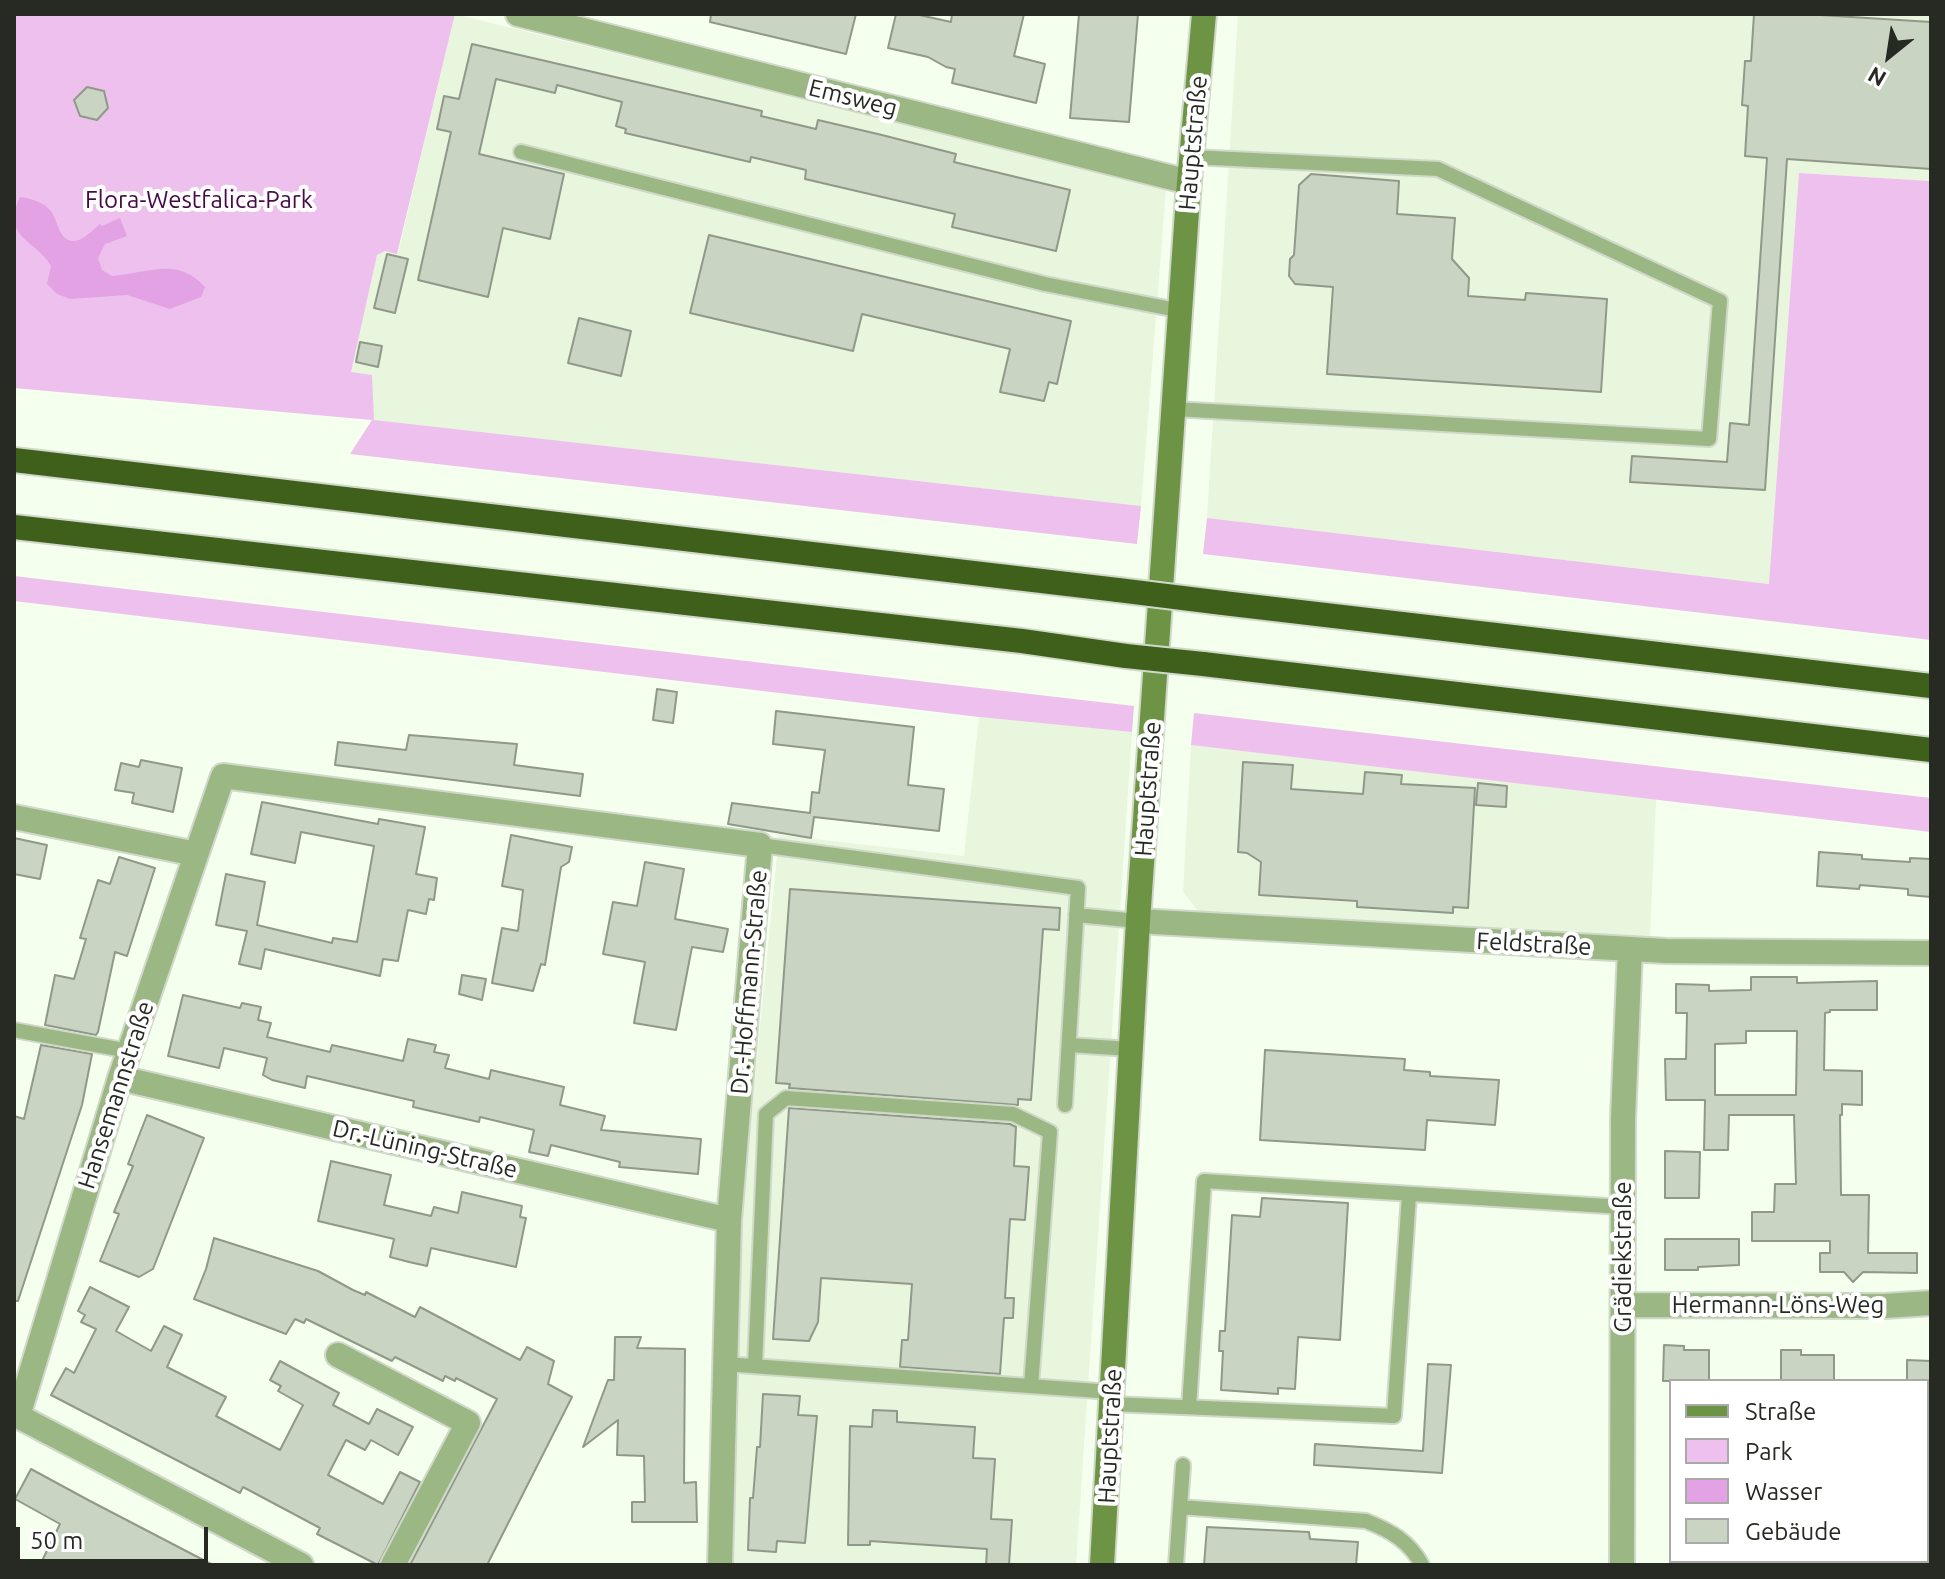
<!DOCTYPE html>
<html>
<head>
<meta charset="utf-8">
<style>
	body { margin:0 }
	#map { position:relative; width:1945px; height:1579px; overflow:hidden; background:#f5ffed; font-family:Ubuntu,sans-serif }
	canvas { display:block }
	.frame { position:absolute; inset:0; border:16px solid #262a23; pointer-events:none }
	.legend { position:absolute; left:1669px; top:1379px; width:260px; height:184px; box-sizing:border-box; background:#fff; border:2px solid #a8aaa7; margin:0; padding:10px 14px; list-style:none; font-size:24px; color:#262a23 }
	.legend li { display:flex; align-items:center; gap:16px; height:40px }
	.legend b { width:40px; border:2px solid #a8aaa7 }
	.north { position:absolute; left:1849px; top:16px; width:80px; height:80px; -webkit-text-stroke:6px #fff; paint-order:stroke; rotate:210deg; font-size:22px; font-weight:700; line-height:32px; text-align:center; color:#262a23 }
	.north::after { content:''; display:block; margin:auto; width:28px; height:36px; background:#262a23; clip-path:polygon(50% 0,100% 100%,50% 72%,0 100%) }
	.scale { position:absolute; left:16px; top:1527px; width:192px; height:36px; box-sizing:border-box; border:4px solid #262a23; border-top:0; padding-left:10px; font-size:24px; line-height:28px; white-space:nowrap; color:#262a23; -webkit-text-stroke:6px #fff; paint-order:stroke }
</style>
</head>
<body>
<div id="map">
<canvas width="1945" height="1579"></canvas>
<div class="frame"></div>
<ul class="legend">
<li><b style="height:10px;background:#6d9444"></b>Straße</li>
<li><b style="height:22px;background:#eec0ee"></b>Park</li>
<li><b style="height:22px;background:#e2a2e3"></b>Wasser</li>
<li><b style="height:22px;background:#cad4c3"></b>Gebäude</li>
</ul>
<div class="north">N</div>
<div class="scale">50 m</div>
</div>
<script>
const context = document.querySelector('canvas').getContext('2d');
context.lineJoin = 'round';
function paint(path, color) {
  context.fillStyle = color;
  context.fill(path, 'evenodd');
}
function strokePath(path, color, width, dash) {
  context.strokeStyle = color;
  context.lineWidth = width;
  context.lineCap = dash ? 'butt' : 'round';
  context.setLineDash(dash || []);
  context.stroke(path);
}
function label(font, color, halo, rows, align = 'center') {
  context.font = font + ' Ubuntu,sans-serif';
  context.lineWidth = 8;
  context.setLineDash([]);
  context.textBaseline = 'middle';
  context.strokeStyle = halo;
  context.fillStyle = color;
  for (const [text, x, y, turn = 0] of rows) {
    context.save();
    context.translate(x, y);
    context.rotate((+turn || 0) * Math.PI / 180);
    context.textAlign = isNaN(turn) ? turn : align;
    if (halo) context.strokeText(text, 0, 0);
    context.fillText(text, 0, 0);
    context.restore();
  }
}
paint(new Path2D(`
	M 455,14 L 1166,189 L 1141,506 L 373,420 L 372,375 L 350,373 L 377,255 L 385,251 L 398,253 Z
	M 1238,14 L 1931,14 L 1931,181 L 1799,173 L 1770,584 L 1207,518 Z
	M 979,717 L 1132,732 L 1076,1565 L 734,1565 L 742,1210 L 779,835 L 964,856 Z
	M 1191,745 L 1656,799 L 1650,938 L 1199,912 L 1183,892 Z`), '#e8f6dd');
paint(new Path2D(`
	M 14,14 L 455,14 L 397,254 L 385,251 L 377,255 L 351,372 L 372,375 L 374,420 L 1141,506 L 1137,544 L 350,454 L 372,420 L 14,388 Z
	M 1799,173 L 1931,181 L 1931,640 L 1203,554 L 1207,518 L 1769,584 Z
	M 14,576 L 1134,706 L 1132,732 L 979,717 L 14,601 Z
	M 1194,713 L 1931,798 L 1931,832 L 1191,745 Z`), '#eec0ee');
paint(new Path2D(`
	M 20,197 C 30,198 43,202 50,210 C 59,220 58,246 79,240 C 86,237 94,229 100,224 L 102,226 L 120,218 L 127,236 L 105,244 L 98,258 L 102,270 L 112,276 C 148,273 177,256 205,287 L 201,297 L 170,309 L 127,295 L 70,299 L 57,294 L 47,284 L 51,266 C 38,241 0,238 20,197 Z`), '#e2a2e3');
const building = new Path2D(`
	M 711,14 L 856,14 L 846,54 L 710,22 Z
	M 896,14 L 915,14 L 951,22 L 952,14 L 1024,14 L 1014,56 L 1045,64 L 1036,103 L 952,83 L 955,69 L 946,67 L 928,57 L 888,48 Z
	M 1079,14 L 1138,14 L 1129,122 L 1070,118 Z
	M 1754,14 L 1804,14 L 1931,22 L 1931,169 L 1787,159 L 1765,490 L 1630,482 L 1632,456 L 1727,462 L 1730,423 L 1749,425 L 1767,158 L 1745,156 L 1748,106 L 1742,105 L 1745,61 L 1751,61 Z
	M 472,44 L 762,111 L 761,116 L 816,129 L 818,120 L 882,135 L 956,154 L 954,162 L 1070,190 L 1056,251 L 952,227 L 955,214 L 805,179 L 806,170 L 751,157 L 750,162 L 625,133 L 626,129 L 616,126 L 622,102 L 557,85 L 555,93 L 496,79 L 479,154 L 564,174 L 550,239 L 503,228 L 488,297 L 418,280 L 451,132 L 437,129 L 444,96 L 459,99 Z
	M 87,87 L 104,91 L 108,108 L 97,120 L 80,116 L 74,100 Z
	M 1311,174 L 1399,181 L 1397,214 L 1455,218 L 1452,259 L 1469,278 L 1468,296 L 1525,300 L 1526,293 L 1607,299 L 1601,392 L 1327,374 L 1333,287 L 1295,284 L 1289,276 L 1290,259 L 1294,255 L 1299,185 Z
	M 709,235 L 1071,321 L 1057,384 L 1049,382 L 1044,401 L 1000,392 L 1010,349 L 862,314 L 853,351 L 690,313 Z
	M 387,254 L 408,259 L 395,313 L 374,308 Z
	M 579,318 L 631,331 L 621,376 L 568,363 Z
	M 360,342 L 382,346 L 378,367 L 356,362 Z
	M 657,689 L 677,692 L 673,723 L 653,720 Z
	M 776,711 L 914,727 L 908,785 L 944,789 L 939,831 L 814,817 L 811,838 L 728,824 L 732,803 L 810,813 L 812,792 L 819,793 L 825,750 L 773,744 Z
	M 409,735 L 517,744 L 514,765 L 583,774 L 580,796 L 335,765 L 338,742 L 406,750 Z
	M 141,760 L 182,768 L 173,812 L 132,803 L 134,793 L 115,790 L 121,763 L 139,767 Z
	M 1243,762 L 1293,765 L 1291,789 L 1363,794 L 1365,772 L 1402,775 L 1401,784 L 1475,788 L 1468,908 L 1453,907 L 1453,913 L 1357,907 L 1357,901 L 1259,895 L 1261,862 L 1247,853 L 1238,852 Z
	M 1478,783 L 1507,786 L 1506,807 L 1476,805 Z
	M 262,802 L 378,824 L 379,819 L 425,827 L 416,874 L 437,878 L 434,900 L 429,899 L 426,914 L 408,910 L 398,961 L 383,959 L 380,976 L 265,949 L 261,969 L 239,964 L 247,931 L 216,925 L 226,874 L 265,882 L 257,925 L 332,943 L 333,938 L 357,942 L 374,846 L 301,832 L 295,863 L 251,854 Z
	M 511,835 L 572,847 L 569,862 L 561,867 L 545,965 L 541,964 L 533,991 L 492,983 L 502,928 L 518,931 L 523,890 L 502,886 Z
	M 14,838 L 47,845 L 40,879 L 14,874 Z
	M 1819,852 L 1862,855 L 1862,859 L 1910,862 L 1910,858 L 1931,859 L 1931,897 L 1908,895 L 1908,889 L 1860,885 L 1859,889 L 1817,886 Z
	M 119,857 L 155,868 L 127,956 L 115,952 L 98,1032 L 96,1035 L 45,1025 L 55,975 L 74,979 L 86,939 L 80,938 L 98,880 L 110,884 Z
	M 645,862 L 684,869 L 675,919 L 728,929 L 723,952 L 692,947 L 676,1030 L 634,1023 L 645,962 L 603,954 L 613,902 L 637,906 Z
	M 790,889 L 1060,908 L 1059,930 L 1043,929 L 1031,1100 L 1018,1099 L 1018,1105 L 789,1088 L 790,1084 L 776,1083 Z
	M 462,975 L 486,979 L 482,1000 L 459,994 Z
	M 1751,977 L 1797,977 L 1797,983 L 1877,981 L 1877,1010 L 1830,1010 L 1830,1012 L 1825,1013 L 1824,1070 L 1862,1071 L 1862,1105 L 1842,1104 L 1842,1115 L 1840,1115 L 1841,1195 L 1869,1195 L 1868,1253 L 1917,1253 L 1917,1273 L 1863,1272 L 1853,1282 L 1844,1272 L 1820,1272 L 1820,1253 L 1830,1253 L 1830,1241 L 1752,1241 L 1752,1212 L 1774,1212 L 1775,1184 L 1796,1184 L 1794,1115 L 1729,1115 L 1728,1150 L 1704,1150 L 1705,1100 L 1666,1100 L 1665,1059 L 1686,1059 L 1687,1013 L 1676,1013 L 1676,984 L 1709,985 L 1709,991 L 1751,990 ZM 1746,1031 L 1797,1031 L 1796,1095 L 1715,1095 L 1715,1044 L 1746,1043 Z
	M 183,995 L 240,1008 L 242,1003 L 261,1007 L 258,1020 L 271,1023 L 267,1037 L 330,1052 L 332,1045 L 403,1061 L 408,1039 L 436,1045 L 434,1052 L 449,1055 L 445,1068 L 489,1079 L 491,1070 L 564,1087 L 560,1105 L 605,1116 L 601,1130 L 701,1139 L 698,1174 L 619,1167 L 620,1162 L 551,1145 L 548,1156 L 529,1152 L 534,1130 L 480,1117 L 479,1122 L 413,1107 L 414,1101 L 307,1076 L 305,1088 L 272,1080 L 263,1075 L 267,1058 L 224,1048 L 219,1068 L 168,1056 Z
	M 41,1045 L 92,1054 L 82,1105 L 18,1301 L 14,1301 L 14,1116 L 24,1119 Z
	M 1265,1050 L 1405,1059 L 1404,1070 L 1430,1072 L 1430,1076 L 1499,1080 L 1495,1125 L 1427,1120 L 1425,1150 L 1260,1140 Z
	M 789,1108 L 1010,1124 L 1016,1127 L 1014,1166 L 1029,1167 L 1025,1220 L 1010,1219 L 1005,1298 L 1014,1298 L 1013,1318 L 1004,1318 L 1000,1374 L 900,1367 L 902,1340 L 908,1340 L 912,1284 L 821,1278 L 818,1322 L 809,1341 L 773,1339 Z
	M 147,1115 L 204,1138 L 153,1269 L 139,1277 L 100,1261 L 119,1214 L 114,1212 L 133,1166 L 128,1164 Z
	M 1665,1151 L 1700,1152 L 1699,1198 L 1665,1198 Z
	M 331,1161 L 391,1175 L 384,1205 L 431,1216 L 434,1207 L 458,1213 L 462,1192 L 522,1206 L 520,1217 L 526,1218 L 516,1267 L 431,1248 L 427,1266 L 409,1262 L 390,1257 L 394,1239 L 318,1221 Z
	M 1262,1198 L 1348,1203 L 1340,1340 L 1298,1337 L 1295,1389 L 1278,1388 L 1278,1394 L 1221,1390 L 1223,1351 L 1219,1351 L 1220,1331 L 1225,1331 L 1232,1215 L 1260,1217 Z
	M 214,1238 L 318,1271 L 353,1290 L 365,1295 L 366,1292 L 415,1317 L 420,1307 L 520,1360 L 527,1347 L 554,1361 L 548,1384 L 572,1397 L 487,1565 L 410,1565 L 497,1399 L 456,1378 L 455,1381 L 445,1376 L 443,1381 L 395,1357 L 392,1361 L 306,1319 L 304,1323 L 295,1319 L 286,1334 L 194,1299 L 206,1269 Z
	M 1665,1239 L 1739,1239 L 1739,1265 L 1698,1267 L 1698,1270 L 1665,1270 Z
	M 90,1287 L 129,1307 L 116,1331 L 151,1351 L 164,1326 L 182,1335 L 167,1367 L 226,1397 L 216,1416 L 280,1450 L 303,1405 L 278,1391 L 281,1386 L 270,1380 L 280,1361 L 339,1393 L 333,1405 L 369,1424 L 377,1409 L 413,1427 L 398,1455 L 371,1440 L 365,1450 L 346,1440 L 328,1475 L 383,1504 L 400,1472 L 420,1482 L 378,1565 L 317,1534 L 320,1528 L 243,1487 L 240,1493 L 51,1395 L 66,1368 L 74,1373 L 96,1329 L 81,1322 L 85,1315 L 78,1311 Z
	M 615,1337 L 641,1337 L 637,1348 L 685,1349 L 684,1483 L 696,1482 L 697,1522 L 632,1522 L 632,1502 L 645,1502 L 644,1456 L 617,1455 L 618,1420 L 583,1447 L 608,1380 L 614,1380 Z
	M 1664,1345 L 1684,1346 L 1684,1350 L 1709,1350 L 1709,1381 L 1663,1381 Z
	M 1781,1350 L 1801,1350 L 1801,1355 L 1834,1355 L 1834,1381 L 1781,1381 Z
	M 1907,1360 L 1931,1361 L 1931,1381 L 1907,1381 Z
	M 1428,1364 L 1451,1365 L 1442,1473 L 1314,1465 L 1315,1444 L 1423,1451 Z
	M 763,1394 L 800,1396 L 798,1415 L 817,1416 L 805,1543 L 777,1541 L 776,1552 L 748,1550 L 750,1498 L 753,1498 L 757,1447 L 760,1447 Z
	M 873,1410 L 897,1411 L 897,1422 L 975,1427 L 973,1458 L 995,1459 L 991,1519 L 1012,1520 L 1009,1565 L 986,1565 L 987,1549 L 870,1541 L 870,1545 L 848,1545 L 850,1426 L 872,1427 Z
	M 31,1469 L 90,1501 L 213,1565 L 40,1565 L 60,1524 L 15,1499 Z
	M 1207,1527 L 1309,1532 L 1310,1539 L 1358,1542 L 1356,1565 L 1204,1565 Z`);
paint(building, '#cad4c3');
strokePath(building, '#909989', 2);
const lane = new Path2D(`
	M 521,152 L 1045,284 L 1182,311
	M 1174,409 L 1709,439 L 1720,301 L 1438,169 L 1191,157
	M 760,845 L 1078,888 L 1065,1105
	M 1076,915 L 1138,921
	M 14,1030 L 129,1051
	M 1069,1045 L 1131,1049
	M 724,1364 L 1112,1392
	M 755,1365 L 766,1114 L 786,1098 L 1013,1114 L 1050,1132 L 1031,1386
	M 1111,1404 L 1394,1416 L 1409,1195
	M 1189,1407 L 1204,1181 L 1623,1207
	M 1180,1507 L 1366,1521 C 1391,1531 1409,1541 1422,1565
	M 1176,1565 L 1183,1465`);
const street = new Path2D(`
	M 518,14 L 1189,182
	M 14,817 L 196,854
	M 1138,921 L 1666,951 L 1931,953
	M 120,1078 L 729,1220
	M 1624,1305 L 1884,1306 L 1931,1303
	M 338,1355 L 468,1423 L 393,1565
	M 14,1414 L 301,1565
	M 18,1416 L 120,1078 L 223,776 L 760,845 L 729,1220 L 720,1565
	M 1622,1565 L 1623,1119 L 1630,949`);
const secondary = new Path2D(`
	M 1102,1565 L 1138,921 L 1189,182 L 1204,14`);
const highway = new Path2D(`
	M 14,460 L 1118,590
	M 14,527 L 1022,641 L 1126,656
	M 1223,603 L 1931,686
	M 1203,664 L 1931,750`);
strokePath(lane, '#d0d9c9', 18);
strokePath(street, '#d0d9c9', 28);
strokePath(secondary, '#d0d9c9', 28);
strokePath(highway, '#d0d9c9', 28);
strokePath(lane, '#9bb783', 14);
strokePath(street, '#9bb783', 24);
strokePath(secondary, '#6d9444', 24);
strokePath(highway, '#3f601a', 24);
const highwayBridge = new Path2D(`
	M 1118,590 L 1223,603
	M 1126,656 L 1203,664`);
strokePath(highwayBridge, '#d0d9c9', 28, []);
strokePath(highwayBridge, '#3f601a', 24);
label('24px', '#262a23', '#fff', [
	["Emsweg",853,98,14],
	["Hauptstraße",1193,143,-85],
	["Hauptstraße",1148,789,-86],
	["Feldstraße",1534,944,3],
	["Dr.-Hoffmann-Straße",749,982,-85],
	["Hansemannstraße",116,1095,-72],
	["Dr.-Lüning-Straße",425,1149,13],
	["Grädiekstraße",1623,1257,-90],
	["Hermann-Löns-Weg",1778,1305],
	["Hauptstraße",1110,1436,-87]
]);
label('24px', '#440b47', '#fff', [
	["Flora-Westfalica-Park",199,200]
]);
</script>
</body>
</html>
